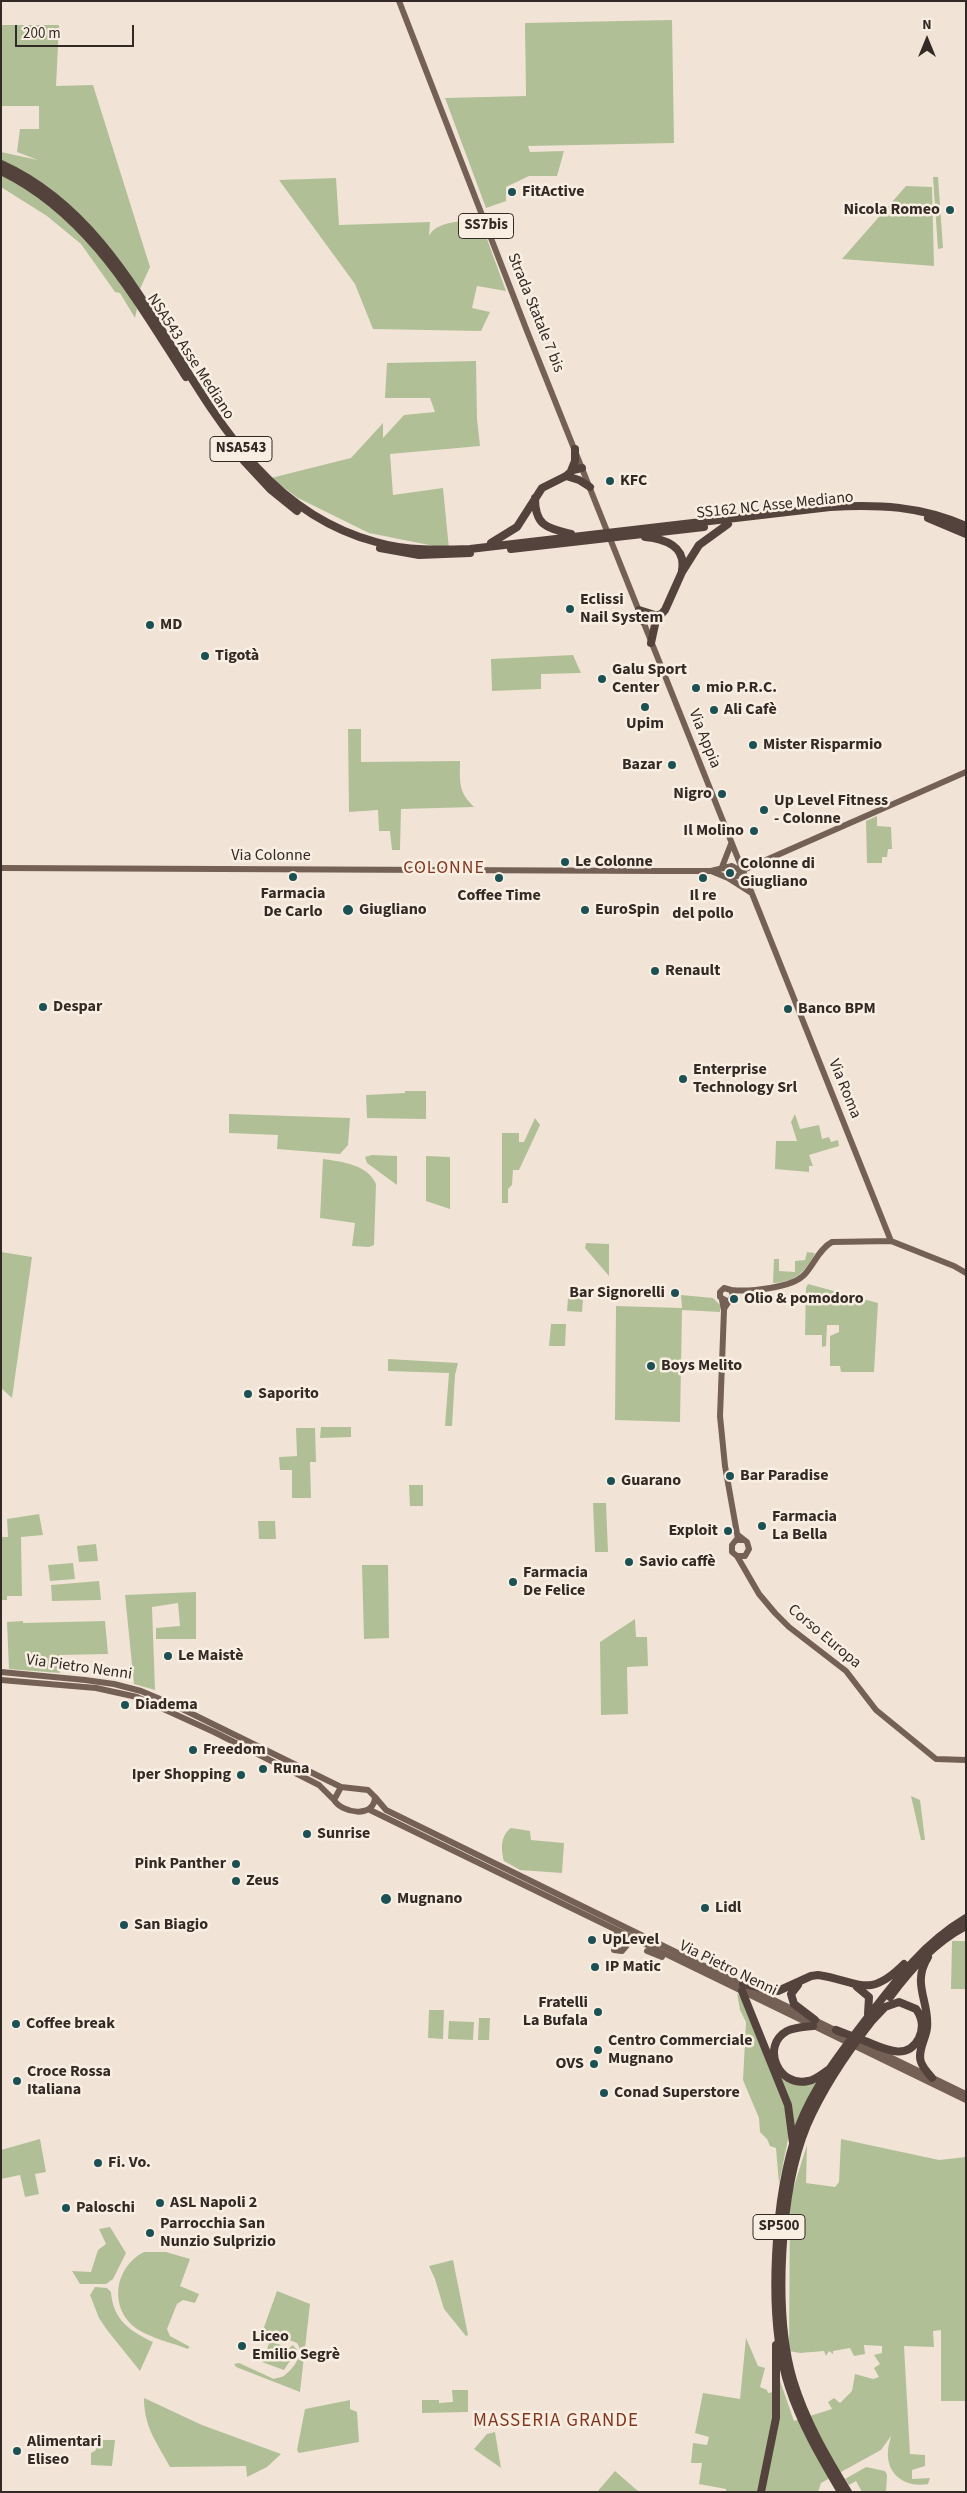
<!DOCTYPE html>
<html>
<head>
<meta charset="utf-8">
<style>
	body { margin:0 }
	#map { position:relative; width:967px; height:2493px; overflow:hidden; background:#f1e4d6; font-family:"Source Sans 3",sans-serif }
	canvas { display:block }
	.frame { position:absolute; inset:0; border:2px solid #332925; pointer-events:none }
	.north { position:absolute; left:902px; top:15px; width:50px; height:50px; -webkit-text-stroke:4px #f9eee2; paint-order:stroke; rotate:0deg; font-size:14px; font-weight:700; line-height:20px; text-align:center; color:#332925 }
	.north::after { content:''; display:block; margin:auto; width:18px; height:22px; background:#332925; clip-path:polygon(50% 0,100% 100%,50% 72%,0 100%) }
	.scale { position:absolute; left:15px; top:25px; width:119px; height:22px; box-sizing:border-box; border:2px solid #332925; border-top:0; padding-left:6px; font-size:15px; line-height:18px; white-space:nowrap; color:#332925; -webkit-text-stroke:4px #f9eee2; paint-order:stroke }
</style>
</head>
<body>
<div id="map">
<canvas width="967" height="2493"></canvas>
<div class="frame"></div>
<div class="north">N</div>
<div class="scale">200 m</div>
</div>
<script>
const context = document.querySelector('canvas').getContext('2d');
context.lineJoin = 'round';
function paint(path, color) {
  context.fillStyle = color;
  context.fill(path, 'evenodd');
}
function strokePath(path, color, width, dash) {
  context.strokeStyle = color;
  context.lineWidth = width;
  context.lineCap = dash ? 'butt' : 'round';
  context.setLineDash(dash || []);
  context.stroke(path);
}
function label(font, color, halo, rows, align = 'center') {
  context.font = font + ' "Source Sans 3",sans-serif';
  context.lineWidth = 5;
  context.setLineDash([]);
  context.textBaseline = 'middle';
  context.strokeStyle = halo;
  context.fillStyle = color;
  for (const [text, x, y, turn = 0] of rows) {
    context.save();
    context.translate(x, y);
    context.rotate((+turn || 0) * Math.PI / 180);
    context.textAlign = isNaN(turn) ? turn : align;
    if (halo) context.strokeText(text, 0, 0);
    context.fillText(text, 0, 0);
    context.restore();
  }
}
paint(new Path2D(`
	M 672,20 L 674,143 L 528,146 L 530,152 L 564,151 L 557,176 L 529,176 L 506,187 L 506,201 L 486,208 L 445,98 L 526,96 L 525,23 Z
	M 1,25 L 59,25 L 56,86 L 93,85 L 150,267 L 140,289 C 102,236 66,198 10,164 L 4,175 L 51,206 L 82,234 L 128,293 L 137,309 L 135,318 L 120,293 L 115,292 L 81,244 L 47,216 L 1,187 L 1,152 L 38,160 L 17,152 L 20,129 L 39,129 L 39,106 L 1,106 Z
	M 933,177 L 938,177 L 943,248 L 938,249 Z
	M 336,178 L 339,225 L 430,222 L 429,236 C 437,220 463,223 479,217 L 506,291 L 477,286 L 472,308 L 490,312 L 481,331 L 373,329 L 355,284 L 279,180 Z
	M 906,186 L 932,187 L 934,266 L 842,259 Z
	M 476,361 L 477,419 L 480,446 L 390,454 L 393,495 L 443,488 L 449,549 L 369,533 L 298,498 L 271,478 L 351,458 L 383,423 L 383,438 L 404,415 L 435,412 L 430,398 L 385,398 L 387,363 Z
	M 573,655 L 581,673 L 541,674 L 541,689 L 492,691 L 491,659 Z
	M 348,729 L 361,729 L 361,762 L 460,761 C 460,783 458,791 474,807 L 401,809 L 400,850 L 392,850 L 390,831 L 379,831 L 378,810 L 349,812 Z
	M 877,816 L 877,826 L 891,827 L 892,849 L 888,849 L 887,857 L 882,857 L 882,863 L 867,863 L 866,821 Z
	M 405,1091 L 426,1091 L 426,1119 L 367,1118 L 366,1095 L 405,1093 Z
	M 229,1114 L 350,1118 L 348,1145 L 340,1154 L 277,1149 L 278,1135 L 229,1133 Z
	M 795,1114 L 800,1129 L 819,1125 L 822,1139 L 829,1137 L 831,1142 L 838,1140 L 839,1146 L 809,1155 L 813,1166 L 809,1166 L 809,1172 L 775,1169 L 776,1141 L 797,1141 L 791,1122 Z
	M 535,1118 L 540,1125 L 519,1170 L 513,1170 L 512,1185 L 508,1189 L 508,1203 L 502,1203 L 502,1133 L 519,1133 L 519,1142 L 524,1142 Z
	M 372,1155 L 397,1156 L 397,1185 L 367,1163 L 365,1157 Z
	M 426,1156 L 450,1157 L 450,1209 L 426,1201 Z
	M 323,1159 C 342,1162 367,1164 376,1184 L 374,1245 L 369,1247 L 352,1246 L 355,1223 L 320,1218 Z
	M 586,1243 L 609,1244 L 609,1276 L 585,1248 Z
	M 1,1252 L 32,1257 L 12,1398 L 1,1388 Z
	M 807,1252 L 815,1253 C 806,1272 795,1282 773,1283 L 774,1259 L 779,1259 L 779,1271 L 795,1272 L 795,1261 L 805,1260 Z
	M 808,1284 L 878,1303 L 874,1372 L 841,1372 L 840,1366 L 830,1366 L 830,1336 L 839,1332 L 839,1325 L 827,1325 L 826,1346 L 822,1347 L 822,1335 L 805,1335 L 806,1288 Z
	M 569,1287 L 584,1287 L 582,1312 L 567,1311 Z
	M 681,1295 L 713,1298 L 721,1306 L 720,1312 L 682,1310 L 680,1422 L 615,1420 L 616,1306 L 682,1308 Z
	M 551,1324 L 566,1324 L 565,1346 L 549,1346 Z
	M 388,1359 L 458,1363 L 455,1375 L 452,1426 L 445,1426 L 449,1373 L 388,1371 Z
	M 321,1427 L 351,1427 L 351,1437 L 320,1438 Z
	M 296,1428 L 315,1428 L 316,1462 L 310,1462 L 311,1498 L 292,1498 L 292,1470 L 280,1470 L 279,1457 L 297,1456 Z
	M 409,1485 L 423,1485 L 423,1506 L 410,1506 Z
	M 593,1503 L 606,1503 L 608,1552 L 595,1552 Z
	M 39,1514 L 43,1535 L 21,1537 L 22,1596 L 7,1596 L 7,1600 L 1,1600 L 1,1537 L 8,1537 L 7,1519 Z
	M 258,1521 L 275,1521 L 276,1539 L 259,1539 Z
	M 96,1544 L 98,1561 L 79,1562 L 77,1546 Z
	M 73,1563 L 75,1579 L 50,1581 L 48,1565 Z
	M 362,1565 L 388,1565 L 389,1638 L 364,1639 Z
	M 99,1581 L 101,1600 L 52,1601 L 51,1585 Z
	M 196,1592 L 196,1639 L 156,1639 L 156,1628 L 180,1626 L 178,1603 L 152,1607 L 155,1690 L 134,1684 L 125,1595 Z
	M 635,1619 L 636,1637 L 647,1637 L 648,1666 L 627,1667 L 628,1714 L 601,1715 L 600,1642 Z
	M 23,1621 L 23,1623 L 105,1621 L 108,1654 L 59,1655 L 60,1673 L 9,1669 L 7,1622 Z
	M 911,1796 L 920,1800 L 925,1840 L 921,1840 Z
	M 511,1828 L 530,1831 L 531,1840 L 564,1843 L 562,1873 L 520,1870 L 504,1861 C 501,1850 500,1836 511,1828 Z
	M 952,1941 L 966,1941 L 966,1989 L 951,1989 Z
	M 737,1993 L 742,1998 L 772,2071 L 788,2080 L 819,2079 L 793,2132 L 789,2134 L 779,2184 L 776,2148 L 770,2146 L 767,2139 L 760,2132 L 759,2118 L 743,2080 L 746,2022 L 740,2010 Z
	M 429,2010 L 444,2010 L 443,2039 L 428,2038 Z
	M 479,2018 L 490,2018 L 489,2040 L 478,2040 Z
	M 449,2021 L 474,2022 L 473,2040 L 448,2039 Z
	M 40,2139 L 46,2172 L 35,2174 L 39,2194 L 25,2197 L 20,2175 L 1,2179 L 1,2150 Z
	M 841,2139 L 939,2160 L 966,2157 L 966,2401 L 941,2401 L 941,2330 L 933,2331 L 934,2347 L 904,2346 L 910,2454 L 925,2455 L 925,2466 L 912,2470 L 912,2479 L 930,2478 L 928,2484 C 907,2488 886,2476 888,2451 C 888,2446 890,2441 891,2436 L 881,2450 L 821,2483 L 818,2492 L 726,2492 L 726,2489 L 699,2484 L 702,2463 L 691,2463 L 693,2443 L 707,2445 L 709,2437 L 695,2433 L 703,2393 L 740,2399 L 746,2338 L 758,2366 L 765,2368 L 760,2387 L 767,2390 L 768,2393 L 774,2392 L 779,2378 L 794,2421 L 832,2409 L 828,2402 L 834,2398 L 840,2403 L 852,2391 L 855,2374 L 873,2379 L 879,2377 L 874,2368 L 880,2364 L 874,2355 L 882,2353 L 882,2346 L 864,2345 L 865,2354 L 854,2356 L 850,2348 L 833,2351 L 833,2354 L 829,2351 L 826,2356 L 824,2351 L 800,2353 L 789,2351 L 790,2199 L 807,2145 L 806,2183 L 835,2187 L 839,2182 Z
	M 110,2227 L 126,2253 L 113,2279 L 106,2284 L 80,2284 L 72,2271 L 91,2272 L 98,2250 L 106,2244 L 99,2229 Z
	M 144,2252 L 166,2252 L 190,2259 L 180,2286 L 199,2294 L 195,2303 L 183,2300 L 177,2304 L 167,2329 L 170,2336 L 192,2348 L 189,2347 L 188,2349 C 172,2343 151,2338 137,2329 C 108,2309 114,2267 144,2252 Z
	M 453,2260 L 468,2335 L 466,2336 L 444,2309 L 435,2279 L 429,2266 Z
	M 95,2287 L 107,2288 L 111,2292 C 113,2319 129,2331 153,2342 L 140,2371 L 107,2330 L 99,2318 L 90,2295 Z
	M 277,2291 L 310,2304 L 300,2392 L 236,2367 L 234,2364 L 239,2363 L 274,2379 C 277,2377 282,2378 285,2375 C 294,2368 305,2353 297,2343 L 263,2330 Z
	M 270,2341 L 289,2348 L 293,2345 L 297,2350 L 284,2370 L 262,2362 Z
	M 452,2390 L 468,2390 L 468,2412 L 422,2413 L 422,2400 L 439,2400 L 439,2403 L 453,2402 Z
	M 144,2398 L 202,2425 L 281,2454 L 267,2467 L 247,2477 L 246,2466 L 170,2467 C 157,2442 144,2428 144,2398 Z
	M 350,2400 L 350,2409 L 357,2412 L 359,2442 L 299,2453 L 297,2450 L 305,2409 Z
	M 495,2432 L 501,2468 L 474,2449 L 487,2434 Z
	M 95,2440 L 115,2440 L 112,2466 L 91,2465 L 91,2453 L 96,2450 Z
	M 866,2467 L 885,2471 L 887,2475 L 886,2492 L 862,2492 L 856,2481 L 849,2485 L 845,2479 Z
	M 615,2471 L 639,2492 L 597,2492 Z`), '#b1bf97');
strokePath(new Path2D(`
	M 399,1 L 527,331 L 891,1241 L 954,1266 L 966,1273
	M 722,867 L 731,844
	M 1,868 L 661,871 L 711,871 L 732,866 L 741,871
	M 711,871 L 728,878 L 750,892
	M 728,878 L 738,876 L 741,871 L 966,772
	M 731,1290 C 749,1292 793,1288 805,1274 C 814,1264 820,1248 832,1242 L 891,1241
	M 722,1300 L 724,1310 L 720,1416 L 725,1466 L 738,1539
	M 724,1309 L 733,1295 L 731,1290 L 724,1288 L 720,1292 L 720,1297 L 727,1301
	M 738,1535 L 747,1542 L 749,1549 L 745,1556 L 737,1556 L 732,1552 L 732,1545 L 736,1540 L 743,1540
	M 737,1556 L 759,1594 L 775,1613 L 789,1627 L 846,1671 L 876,1710 L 936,1759 L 966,1760
	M 1,1672 L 85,1680 L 114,1684 L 141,1691 L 172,1704 L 341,1787
	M 1,1680 L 96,1688 L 137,1697 L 214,1732 L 319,1785 L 334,1800
	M 341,1787 L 368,1790 L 375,1797 C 374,1819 342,1813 334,1800 Z
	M 375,1797 L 386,1810 L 839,2032
	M 370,1810 L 966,2100
	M 614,1950 L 622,1951 L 627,1945 L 626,1941 L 617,1933
	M 647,1951 L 662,1957
	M 861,2043 L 966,2094`), '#756056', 6);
strokePath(new Path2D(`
	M 1,164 C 174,242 186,491 376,542 C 407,551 439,550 470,549 L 830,507 C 877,504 922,506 966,526
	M 1,171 C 89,214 135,298 186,377
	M 244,461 L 271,490 L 297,511
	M 571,471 L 575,461 L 575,449
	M 566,476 L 579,480 L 590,487
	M 535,498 C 535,526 547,528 571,534
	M 928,518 L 966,534
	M 645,537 C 665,539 686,546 682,570
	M 491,543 L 517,527 L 542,488 L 566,476 L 573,470 L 582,468
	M 380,548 L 419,555 L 470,553
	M 511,549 L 704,527
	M 639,610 L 655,615
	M 643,621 L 661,614
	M 651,643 L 656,620 L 665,610 L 682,572 L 699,545 L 728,524
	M 928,1957 C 911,1984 930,2002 927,2028 C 926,2039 917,2051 921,2062 C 923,2068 928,2073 932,2078
	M 743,1984 L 778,1991 L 811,1976 L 818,1975 C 859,1981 868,2000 904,1964
	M 798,1985 L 791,1994 L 794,2004 L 815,2020
	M 857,1987 L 869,1997 L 868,2014
	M 742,1991 L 788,2105 L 793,2143
	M 890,1997 C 911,1969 935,1942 966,1926
	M 813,2026 C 805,2027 795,2027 787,2031 C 760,2046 779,2088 808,2081 C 815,2080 822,2074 828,2070
	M 836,2030 C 845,2034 856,2037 865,2041 C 883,2048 907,2062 919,2038 C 924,2027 922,2017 916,2009 L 899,2002 L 885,2007 L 868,2025
	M 761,2492 L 776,2418 L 776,2345
	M 841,2492 C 821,2458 801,2424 789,2387 C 766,2318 774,2194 799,2126 C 814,2086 842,2051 868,2017 C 897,1979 924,1943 966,1918
	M 848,2492 C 826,2456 805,2420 793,2380 C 773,2312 780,2190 807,2125 C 823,2088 846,2054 871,2022`), '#54433c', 8);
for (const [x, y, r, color] of [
	[512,192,5,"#1b5054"],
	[950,210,5,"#1b5054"],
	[610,481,5,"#1b5054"],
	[570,609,5,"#1b5054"],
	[150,625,5,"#1b5054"],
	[205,656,5,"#1b5054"],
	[602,679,5,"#1b5054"],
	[696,688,5,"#1b5054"],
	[645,707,5,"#1b5054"],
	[714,710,5,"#1b5054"],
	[753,745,5,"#1b5054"],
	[672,765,5,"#1b5054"],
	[722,794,5,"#1b5054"],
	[764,810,5,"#1b5054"],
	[754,831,5,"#1b5054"],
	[565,862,5,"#1b5054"],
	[730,873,5,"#1b5054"],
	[293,877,5,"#1b5054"],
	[499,878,5,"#1b5054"],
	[703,878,5,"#1b5054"],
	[348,910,6,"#1b5054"],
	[585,910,5,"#1b5054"],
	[655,971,5,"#1b5054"],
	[43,1007,5,"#1b5054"],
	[788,1009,5,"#1b5054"],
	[683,1079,5,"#1b5054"],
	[675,1293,5,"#1b5054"],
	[734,1299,5,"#1b5054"],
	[651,1366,5,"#1b5054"],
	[248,1394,5,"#1b5054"],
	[730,1476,5,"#1b5054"],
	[611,1481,5,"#1b5054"],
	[762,1526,5,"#1b5054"],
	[728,1531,5,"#1b5054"],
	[629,1562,5,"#1b5054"],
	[513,1582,5,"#1b5054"],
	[168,1656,5,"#1b5054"],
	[125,1705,5,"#1b5054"],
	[193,1750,5,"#1b5054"],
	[263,1769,5,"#1b5054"],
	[241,1775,5,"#1b5054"],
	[307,1834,5,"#1b5054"],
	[236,1864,5,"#1b5054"],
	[236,1881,5,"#1b5054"],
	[386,1899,6,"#1b5054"],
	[705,1908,5,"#1b5054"],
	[124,1925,5,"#1b5054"],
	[592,1940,5,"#1b5054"],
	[595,1967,5,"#1b5054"],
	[598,2012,5,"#1b5054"],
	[16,2024,5,"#1b5054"],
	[598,2050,5,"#1b5054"],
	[594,2064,5,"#1b5054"],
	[17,2081,5,"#1b5054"],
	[604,2093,5,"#1b5054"],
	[98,2163,5,"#1b5054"],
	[160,2203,5,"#1b5054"],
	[66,2208,5,"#1b5054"],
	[150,2233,5,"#1b5054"],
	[242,2346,5,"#1b5054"],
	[17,2451,5,"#1b5054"]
]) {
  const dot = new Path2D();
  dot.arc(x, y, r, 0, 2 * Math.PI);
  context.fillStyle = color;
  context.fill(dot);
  strokePath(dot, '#f9eee2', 2);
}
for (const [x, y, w] of [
	[486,226,55],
	[241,449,62],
	[779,2227,52]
]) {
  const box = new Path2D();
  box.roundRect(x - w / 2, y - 12.5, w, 25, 4);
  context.fillStyle = '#f9eee2';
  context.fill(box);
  strokePath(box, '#332925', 1);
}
label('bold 15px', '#332925', null, [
	["SS7bis",486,226],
	["NSA543",241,449],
	["SP500",779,2227]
]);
label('bold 16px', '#332925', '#f9eee2', [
	["FitActive",522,192],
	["Nicola Romeo",940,210,"right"],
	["KFC",620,481],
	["Eclissi",580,600],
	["Nail System",580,618],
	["MD",160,625],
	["Tigotà",215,656],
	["Galu Sport",612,670],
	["Center",612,688],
	["mio P.R.C.",706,688],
	["Ali Cafè",724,710],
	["Upim",645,724,"center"],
	["Mister Risparmio",763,745],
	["Bazar",662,765,"right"],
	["Nigro",712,794,"right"],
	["Up Level Fitness",774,801],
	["- Colonne",774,819],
	["Il Molino",744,831,"right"],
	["Le Colonne",575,862],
	["Colonne di",740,864],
	["Giugliano",740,882],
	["Farmacia",293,894,"center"],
	["De Carlo",293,912,"center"],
	["Coffee Time",499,896,"center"],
	["Il re",703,896,"center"],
	["del pollo",703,914,"center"],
	["Giugliano",359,910],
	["EuroSpin",595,910],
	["Renault",665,971],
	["Despar",53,1007],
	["Banco BPM",798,1009],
	["Enterprise",693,1070],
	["Technology Srl",693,1088],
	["Bar Signorelli",665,1293,"right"],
	["Olio & pomodoro",744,1299],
	["Boys Melito",661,1366],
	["Saporito",258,1394],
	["Bar Paradise",740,1476],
	["Guarano",621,1481],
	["Farmacia",772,1517],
	["La Bella",772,1535],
	["Exploit",718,1531,"right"],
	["Savio caffè",639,1562],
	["Farmacia",523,1573],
	["De Felice",523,1591],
	["Le Maistè",178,1656],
	["Diadema",135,1705],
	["Freedom",203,1750],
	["Runa",273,1769],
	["Iper Shopping",231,1775,"right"],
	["Sunrise",317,1834],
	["Pink Panther",226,1864,"right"],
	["Zeus",246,1881],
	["Mugnano",397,1899],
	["Lidl",715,1908],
	["San Biagio",134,1925],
	["UpLevel",602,1940],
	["IP Matic",605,1967],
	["Fratelli",588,2003,"right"],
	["La Bufala",588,2021,"right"],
	["Coffee break",26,2024],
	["Centro Commerciale",608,2041],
	["Mugnano",608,2059],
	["OVS",584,2064,"right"],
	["Croce Rossa",27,2072],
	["Italiana",27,2090],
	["Conad Superstore",614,2093],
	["Fi. Vo.",108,2163],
	["ASL Napoli 2",170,2203],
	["Paloschi",76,2208],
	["Parrocchia San",160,2224],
	["Nunzio Sulprizio",160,2242],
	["Liceo",252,2337],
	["Emilio Segrè",252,2355],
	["Alimentari",27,2442],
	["Eliseo",27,2460]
], 'left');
label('16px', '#332925', '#f9eee2', [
	["Strada Statale 7 bis",535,313,68],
	["NSA543 Asse Mediano",190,357,57],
	["SS162 NC Asse Mediano",775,506,-6],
	["Via Appia",704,739,68],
	["Via Colonne",271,856],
	["Via Roma",844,1089,68],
	["Corso Europa",824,1637,40],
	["Via Pietro Nenni",79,1668,8],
	["Via Pietro Nenni",728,1969,26]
]);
context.letterSpacing = '1px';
label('18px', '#82361e', '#f9eee2', [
	["COLONNE",444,869]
]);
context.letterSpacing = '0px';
context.letterSpacing = '1px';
label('19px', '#82361e', '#f9eee2', [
	["MASSERIA GRANDE",556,2422]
]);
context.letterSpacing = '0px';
</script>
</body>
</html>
